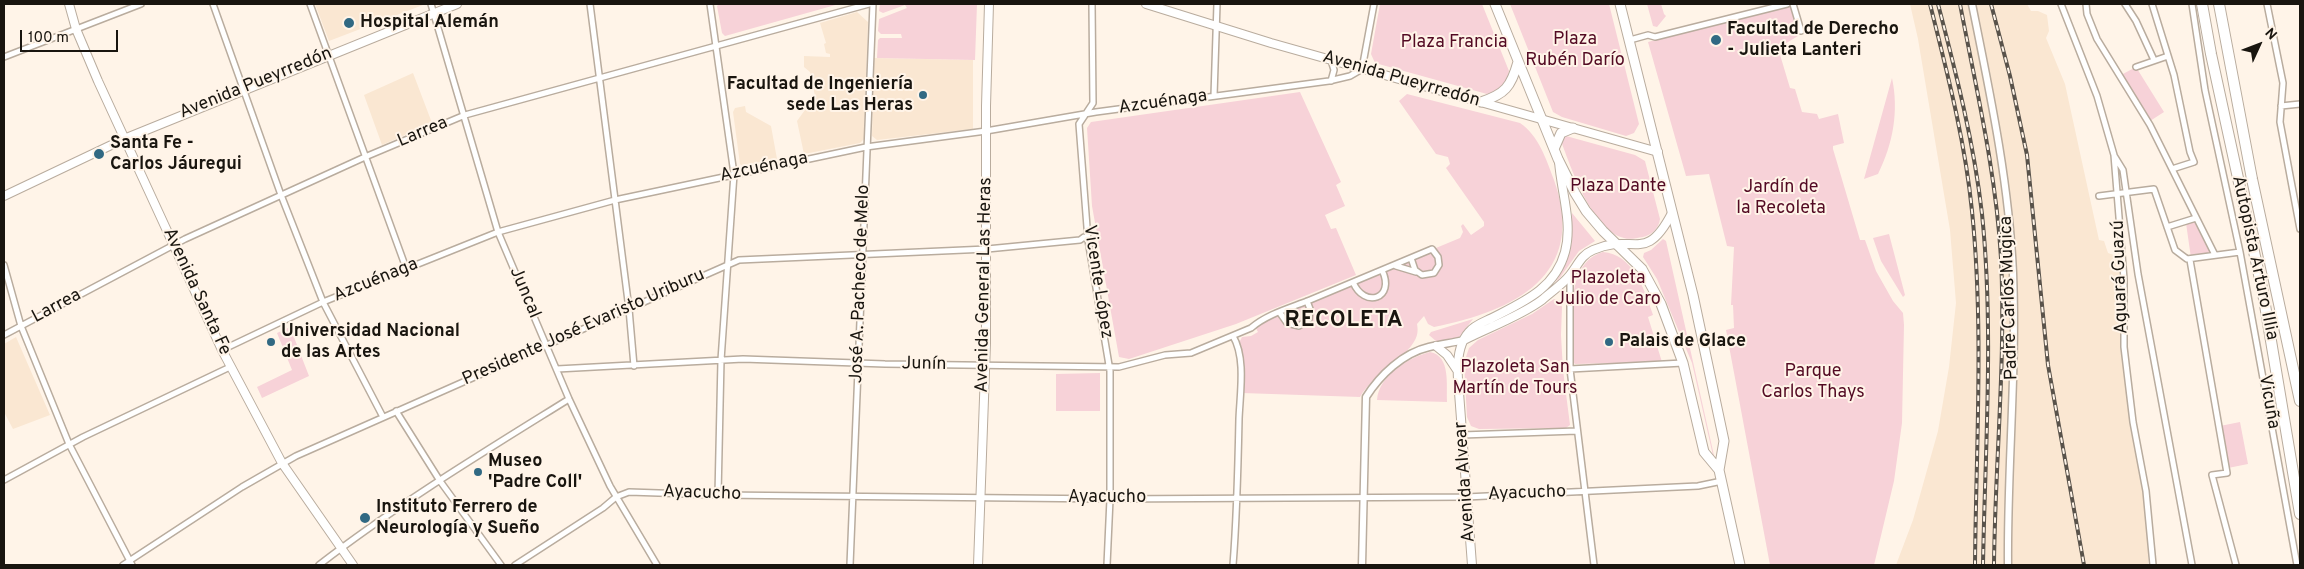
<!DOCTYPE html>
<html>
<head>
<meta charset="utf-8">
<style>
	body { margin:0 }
	#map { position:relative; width:2304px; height:569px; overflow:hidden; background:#fff4e8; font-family:Overpass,sans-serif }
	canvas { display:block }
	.frame { position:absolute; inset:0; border:5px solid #19150f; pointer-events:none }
	.north { position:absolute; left:2234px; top:20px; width:50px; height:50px; -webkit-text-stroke:4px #fff4e8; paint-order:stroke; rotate:47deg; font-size:14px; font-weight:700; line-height:20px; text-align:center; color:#19150f }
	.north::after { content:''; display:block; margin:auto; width:18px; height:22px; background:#19150f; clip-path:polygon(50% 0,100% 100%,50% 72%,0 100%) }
	.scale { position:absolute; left:20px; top:30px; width:98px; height:22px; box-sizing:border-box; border:2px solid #19150f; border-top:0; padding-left:6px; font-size:15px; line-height:18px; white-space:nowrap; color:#19150f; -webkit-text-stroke:4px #fff4e8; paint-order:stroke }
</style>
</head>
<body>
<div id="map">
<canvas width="2304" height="569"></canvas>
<div class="frame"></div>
<div class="north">N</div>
<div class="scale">100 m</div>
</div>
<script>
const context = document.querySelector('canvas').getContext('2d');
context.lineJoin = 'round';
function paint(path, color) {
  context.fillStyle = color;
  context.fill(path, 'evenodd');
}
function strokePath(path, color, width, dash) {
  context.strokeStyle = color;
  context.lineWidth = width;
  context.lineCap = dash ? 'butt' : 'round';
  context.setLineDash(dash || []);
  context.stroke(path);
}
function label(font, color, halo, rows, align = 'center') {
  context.font = font + ' Overpass,sans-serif';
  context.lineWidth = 4;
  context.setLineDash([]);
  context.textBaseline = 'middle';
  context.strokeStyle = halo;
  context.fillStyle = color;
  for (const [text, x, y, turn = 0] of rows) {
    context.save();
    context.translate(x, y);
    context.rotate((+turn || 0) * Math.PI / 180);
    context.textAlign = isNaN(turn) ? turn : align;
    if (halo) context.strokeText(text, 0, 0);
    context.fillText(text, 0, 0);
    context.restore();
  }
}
paint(new Path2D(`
	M 315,4 L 422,4 L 423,5 L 329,41 Z
	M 1910,4 L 2027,4 L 2031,11 L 2038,11 L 2047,15 L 2049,31 L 2046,38 L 2065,84 L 2099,240 L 2104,241 L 2108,253 L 2117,256 L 2121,287 L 2120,333 L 2129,412 L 2150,515 L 2148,565 L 1896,565 L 1913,520 L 1938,431 L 1949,367 L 1956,303 L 1950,230 L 1918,39 Z
	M 857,12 L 868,22 L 864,139 L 860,143 L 804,154 L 797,121 L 815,96 L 810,72 L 804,67 L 804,56 L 830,57 L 830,54 L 826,53 L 824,44 L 826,43 L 820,23 Z
	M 874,58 L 973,60 L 973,129 L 877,140 L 872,136 Z
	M 413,73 L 432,123 L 382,145 L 364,95 Z
	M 745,106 L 746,112 L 771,126 L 777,159 L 742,166 L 740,164 L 733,112 L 735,108 Z
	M 16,337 L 50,415 L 13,429 L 4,412 L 4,344 Z`), '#fae7d2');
paint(new Path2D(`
	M 719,4 L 839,4 L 725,36 L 722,33 L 717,6 Z
	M 880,4 L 977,4 L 975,60 L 877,58 L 878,40 L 880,38 L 902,38 L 901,34 L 881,34 L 878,31 L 879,19 L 907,8 L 905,5 L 883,13 L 879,11 Z
	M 1380,4 L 1482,4 L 1509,71 L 1506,84 L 1493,93 L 1487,94 L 1375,63 L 1371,54 Z
	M 1510,4 L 1609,4 L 1639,124 L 1634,133 L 1626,136 L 1562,117 L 1553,112 Z
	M 1647,4 L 1661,4 L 1664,14 L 1666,16 L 1657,27 L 1653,26 Z
	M 1792,4 L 1799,32 L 1798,36 L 1778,48 L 1790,88 L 1795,89 L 1802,112 L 1817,114 L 1819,119 L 1838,114 L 1844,143 L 1833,146 L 1833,149 L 1860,240 L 1865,240 L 1876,271 L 1893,301 L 1903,313 L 1904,325 L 1902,423 L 1894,481 L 1874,565 L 1770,565 L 1726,330 L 1734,328 L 1733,305 L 1731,305 L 1734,247 L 1727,246 L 1709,174 L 1686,176 L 1648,42 Z
	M 2136,67 L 2164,112 L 2150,121 L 2121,75 Z
	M 1892,78 C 1899,111 1893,144 1878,174 L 1864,179 Z
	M 1300,92 L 1341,182 L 1336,185 L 1345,206 L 1325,215 L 1331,229 L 1336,228 L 1356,275 L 1236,324 L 1129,359 L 1119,357 L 1092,206 L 1087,128 L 1091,122 Z
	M 1407,94 L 1520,123 C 1539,136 1546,159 1554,180 C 1588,276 1514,311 1434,327 L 1428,324 L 1424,316 L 1417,324 C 1418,329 1418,335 1415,340 C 1405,359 1374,373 1360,397 L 1242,393 L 1239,343 L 1242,337 L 1251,336 L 1258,332 L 1254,325 L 1258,322 L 1460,238 L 1463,232 L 1461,226 L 1463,224 L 1471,235 L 1484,226 L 1484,222 L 1446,168 L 1450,164 L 1448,157 L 1436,154 L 1399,101 Z
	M 1566,136 L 1635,155 L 1645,161 L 1660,219 C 1659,228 1652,235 1643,237 C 1636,238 1630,240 1624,238 C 1592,230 1571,168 1561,141 Z
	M 1572,213 L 1595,241 L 1579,251 L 1554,286 L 1566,263 L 1572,242 Z
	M 2195,220 L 2212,253 L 2191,258 L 2186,223 Z
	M 1889,234 L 1905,295 L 1903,297 L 1881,261 L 1873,238 Z
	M 1663,239 L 1666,241 L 1715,460 L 1714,460 L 1692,363 L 1657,279 L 1643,257 L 1644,253 L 1651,250 Z
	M 1603,252 C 1632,254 1644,288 1652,312 L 1653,315 L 1648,317 L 1662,362 L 1575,364 L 1573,362 C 1572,329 1563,263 1603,252 Z
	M 1554,299 L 1560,301 L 1562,307 L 1561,335 L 1563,370 L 1570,425 L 1566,428 L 1479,429 L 1471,426 L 1467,417 L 1464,363 L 1469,348 L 1478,340 L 1532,314 Z
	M 1473,319 L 1459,337 L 1437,342 L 1429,335 L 1431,332 Z
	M 290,327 L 309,376 L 262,398 L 257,387 L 292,370 L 277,333 Z
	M 1430,352 C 1451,356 1446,385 1447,402 L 1377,400 C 1379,375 1408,358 1430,352 Z
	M 1100,373 L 1100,411 L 1056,411 L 1056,374 Z
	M 2240,422 L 2248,464 L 2228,468 L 2220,426 Z`), '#f7d2d8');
const minor = new Path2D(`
	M 213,4 L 281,195 L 323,302 L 383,417
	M 310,4 L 406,268
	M 431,4 L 498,232 L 569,399 L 610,486 L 657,565
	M 590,4 L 629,309 L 634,366
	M 710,4 L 734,174 L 721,360 L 718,495
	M 1092,4 L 1093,103 L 1079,124 L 1088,240 L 1110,371 L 1110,499 L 1107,565
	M 1793,4 L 1801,31
	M 2061,4 L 2097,96 L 2114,155 L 2124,279 L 2124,347 L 2133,422 L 2146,491 L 2153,565
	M 2086,4 L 2087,14 L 2097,39 L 2150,125 L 2215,255
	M 2125,4 L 2136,21 L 2154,60
	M 2152,4 L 2174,75 L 2190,152 L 2194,162 L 2172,169
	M 2192,4 L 2205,90 L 2240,252 L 2297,565
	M 2267,4 L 2283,83 L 2280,122 L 2300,229
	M 1630,40 L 1648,35 L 1655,37 L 1787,4
	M 4,57 L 141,4
	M 1331,60 L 1334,70 L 1331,81
	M 2136,67 L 2168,56
	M 1214,96 L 1217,4
	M 2281,106 L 2300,104
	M 2115,157 L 2123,170 L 2138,274 L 2192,565
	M 2099,196 L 2154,189 L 2175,250 L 2187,259 L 2240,252
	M 2167,227 L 2196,218
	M 2190,260 L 2227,473 L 2212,475 L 2236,565
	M 4,265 L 21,326 L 69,444 L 132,565
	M 1396,266 L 1416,272
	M 1570,275 L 1570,369 L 1594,565
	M 1353,282 C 1364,309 1396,299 1382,270
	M 1280,313 L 1287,323 L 1299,326 L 1309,319 L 1310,309 L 1307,301
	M 4,335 L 185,239 L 365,157 L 465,115 L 869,4
	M 1233,336 C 1246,358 1240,393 1239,419 C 1238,468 1237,516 1233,565
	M 222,350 L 323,302 L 498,232 L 615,200 L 866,147 L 986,131 L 1096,112 L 1329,81 L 1350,76 L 1362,69 L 1374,4
	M 557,369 L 743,359 L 885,364 L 1119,367 L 1165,355 L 1191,353 L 1251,328 C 1267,314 1290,308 1310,300 C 1351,283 1392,266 1432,249 L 1438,257 L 1439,265 L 1434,273 L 1422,275 L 1415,270 L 1411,258
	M 1570,369 L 1683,363
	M 396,411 L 440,481 L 501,565
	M 1462,435 L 1577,431
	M 4,480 L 83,437 L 230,367
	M 123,565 L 242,487 L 296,456 L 739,260 L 987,249 L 1080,240 L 1084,237 L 1088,240
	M 319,565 C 398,504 484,452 569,399
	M 515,565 L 603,508 L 616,497 L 629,492 L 718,495 L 1110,499 L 1466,497 L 1698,486 L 1722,481
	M 850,565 L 873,4`);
const tertiary = new Path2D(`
	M 1972,4 C 1990,93 2009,182 2013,273 C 2017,371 2007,468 2008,565
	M 1362,565 L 1366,397 C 1380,375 1403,353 1429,347 C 1441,344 1452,343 1464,340`);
const secondary = new Path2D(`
	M 69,4 L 76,29 L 98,81 L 222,350 L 282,463 L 353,565
	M 1146,4 L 1271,43 L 1658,152
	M 4,196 L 124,139 L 457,4
	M 1464,340 C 1489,327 1519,317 1542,300 C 1551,292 1563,284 1570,275 C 1578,265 1581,255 1593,250 C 1634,232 1645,265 1672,213
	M 1436,346 L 1447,355 L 1457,370
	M 978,565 L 986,343 L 986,106 L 989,4
	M 1472,565 L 1458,379 C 1457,363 1458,344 1469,332 C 1474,325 1484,322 1492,318 C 1523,302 1555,289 1565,252 C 1573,222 1561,192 1559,161`);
const primary = new Path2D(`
	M 1495,4 L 1558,159 L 1575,193 L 1586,211 L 1603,231 L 1642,269 L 1661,304 L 1683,363 L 1704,452 L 1719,470 L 1740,565
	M 1620,4 L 1693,295 L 1724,441 L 1719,470
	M 1481,102 C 1505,94 1511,87 1518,62
	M 1554,149 L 1561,133 L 1573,128`);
const motorway = new Path2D(`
	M 2202,4 L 2211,54 L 2263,293 L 2300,514
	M 2219,4 L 2252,179 L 2300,401`);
strokePath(minor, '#b9ac9e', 8);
strokePath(tertiary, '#b9ac9e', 9);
strokePath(secondary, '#b9ac9e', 10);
strokePath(primary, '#b9ac9e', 11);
strokePath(motorway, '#b9ac9e', 12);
strokePath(minor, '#fff', 5);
strokePath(tertiary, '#fff', 6);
strokePath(secondary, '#fff', 8);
strokePath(primary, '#fff', 9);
strokePath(motorway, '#fff', 10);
const rail = new Path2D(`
	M 1930,4 C 1947,72 1965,140 1972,211 C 1984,328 1976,448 1975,565
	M 1938,4 C 1956,73 1974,143 1982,214 C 1994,330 1985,449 1983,565
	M 1960,4 C 1976,88 1996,172 2001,258 C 2006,360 1995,463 1994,565
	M 1991,4 L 2010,76 L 2027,155 L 2048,365 L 2084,565`);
strokePath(rail, '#59534b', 4);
strokePath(rail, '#fff4e8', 2, [5.5]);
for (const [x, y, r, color] of [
	[349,23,6,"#316983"],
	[1716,40,6,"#316983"],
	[923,95,5,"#316983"],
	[99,154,6,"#316983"],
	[271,342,5,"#316983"],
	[1609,342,5,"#316983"],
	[478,472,5,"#316983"],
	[365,518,6,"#316983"]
]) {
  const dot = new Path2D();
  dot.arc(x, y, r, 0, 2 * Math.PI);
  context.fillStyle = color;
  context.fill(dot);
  strokePath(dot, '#fff4e8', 2);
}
label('bold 18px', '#19150f', '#fff4e8', [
	["Hospital Alemán",360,23],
	["Facultad de Derecho",1727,30],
	["- Julieta Lanteri",1727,51],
	["Facultad de Ingeniería",913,85,"right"],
	["sede Las Heras",913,106,"right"],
	["Santa Fe -",110,144],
	["Carlos Jáuregui",110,165],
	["Universidad Nacional",281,332],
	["de las Artes",281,353],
	["Palais de Glace",1619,342],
	["Museo",488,462],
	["'Padre Coll'",488,483],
	["Instituto Ferrero de",376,508],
	["Neurología y Sueño",376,529]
], 'left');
label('18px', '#530a23', '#fff4e8', [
	["Plaza",1575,40],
	["Rubén Darío",1575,61],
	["Plaza Francia",1454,43],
	["Plaza Dante",1618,187],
	["Jardín de",1781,188],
	["la Recoleta",1781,209],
	["Plazoleta",1608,279],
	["Julio de Caro",1608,300],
	["Plazoleta San",1515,368],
	["Martín de Tours",1515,389],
	["Parque",1813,372],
	["Carlos Thays",1813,393]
]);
label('18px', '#19150f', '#fff4e8', [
	["Avenida Pueyrredón",1401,80,16],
	["Avenida Pueyrredón",256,84,-22],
	["Azcuénaga",1163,103,-8],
	["Larrea",423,133,-23],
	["Azcuénaga",764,168,-12],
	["Autopista Arturo Illia",2254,258,78],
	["Aguará Guazú",2121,277,-92],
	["Azcuénaga",376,281,-22],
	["Vicente López",1097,282,81],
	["José A. Pacheco de Melo",861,284,-88],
	["Avenida General Las Heras",985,285,-89],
	["Avenida Santa Fe",196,292,65],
	["Juncal",524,293,67],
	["Padre Carlos Mugica",2010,298,-92],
	["Larrea",57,307,-28],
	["Presidente José Evaristo Uriburu",584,328,-24],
	["Junín",924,365,1],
	["Vicuña",2268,402,80],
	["Avenida Alvear",1466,482,-94],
	["Ayacucho",702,494,2],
	["Ayacucho",1527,494,-2],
	["Ayacucho",1107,498]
]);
context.letterSpacing = '1px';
label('bold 22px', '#19150f', '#fff4e8', [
	["RECOLETA",1344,322]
]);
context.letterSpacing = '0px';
</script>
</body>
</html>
